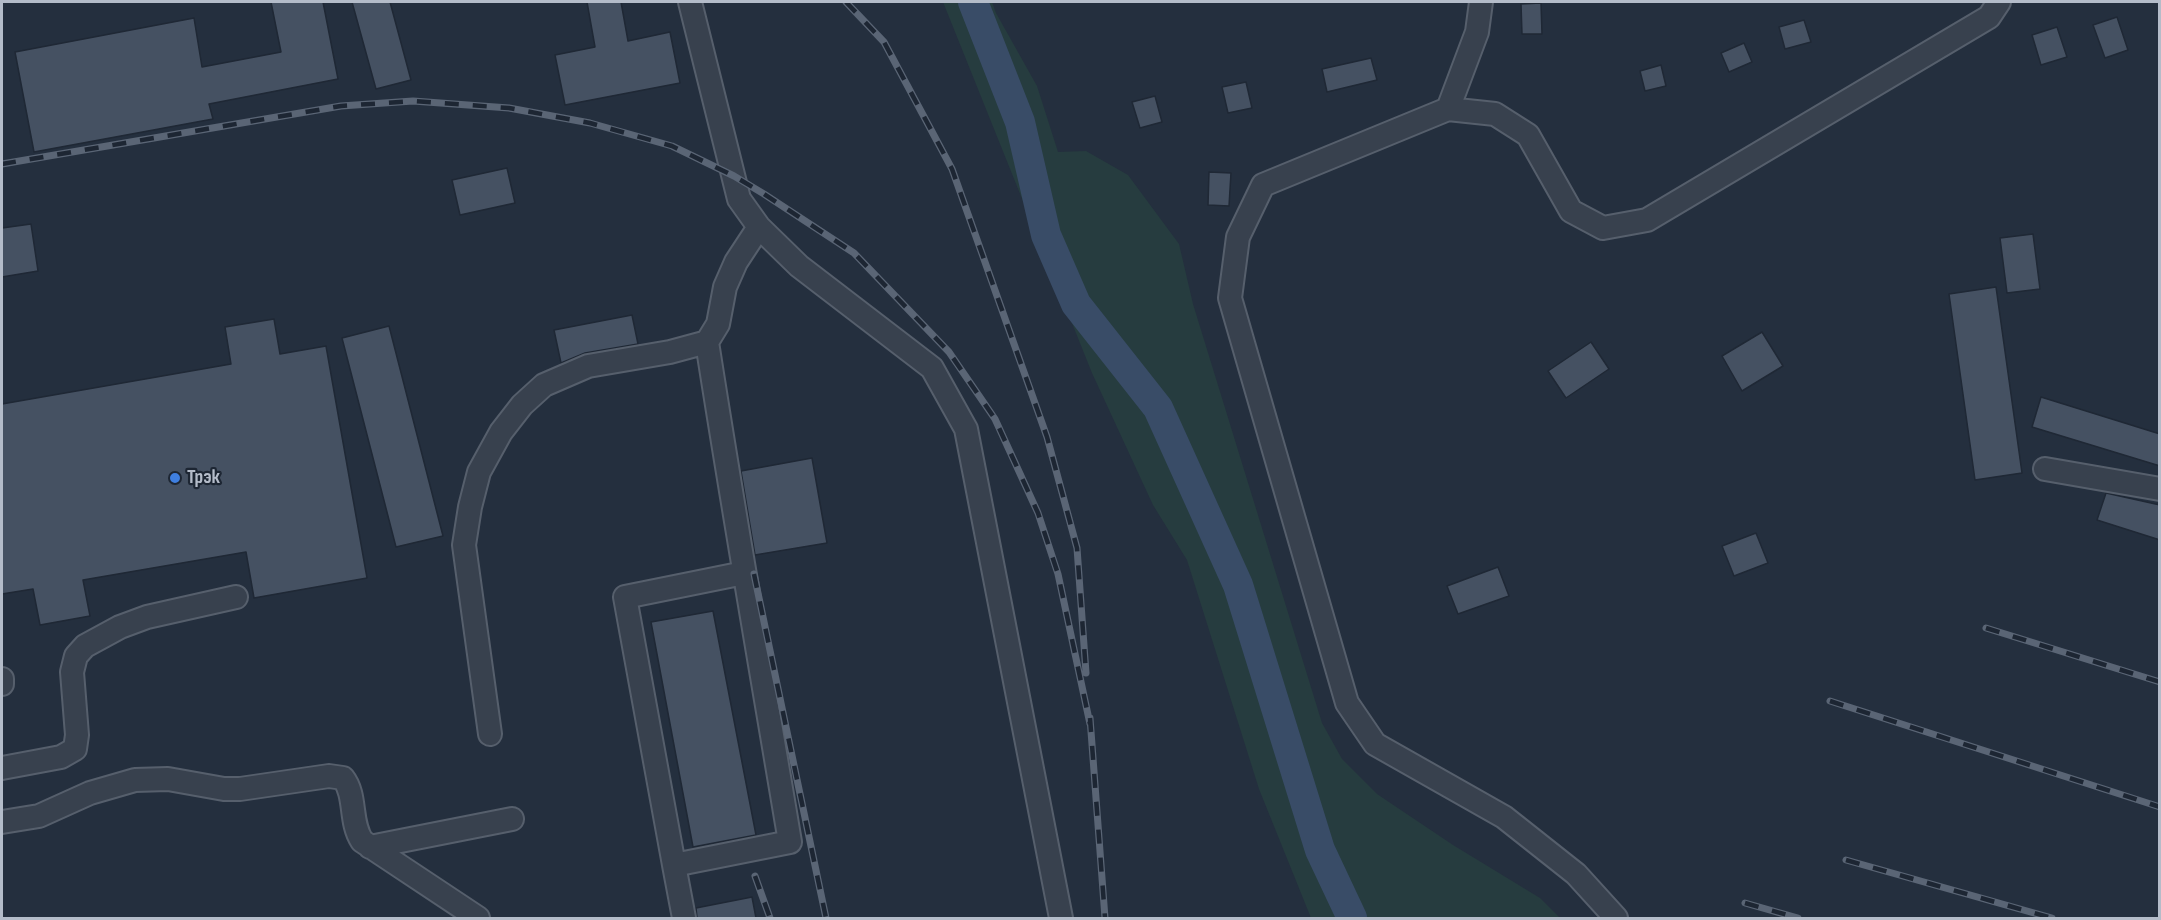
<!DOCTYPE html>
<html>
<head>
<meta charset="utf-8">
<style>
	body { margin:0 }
	#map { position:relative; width:2161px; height:920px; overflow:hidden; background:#242f3e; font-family:"Sofia Sans Condensed",sans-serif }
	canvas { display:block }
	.frame { position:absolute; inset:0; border:3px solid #b4bcc9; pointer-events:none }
</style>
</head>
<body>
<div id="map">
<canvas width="2161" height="920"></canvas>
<div class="frame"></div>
</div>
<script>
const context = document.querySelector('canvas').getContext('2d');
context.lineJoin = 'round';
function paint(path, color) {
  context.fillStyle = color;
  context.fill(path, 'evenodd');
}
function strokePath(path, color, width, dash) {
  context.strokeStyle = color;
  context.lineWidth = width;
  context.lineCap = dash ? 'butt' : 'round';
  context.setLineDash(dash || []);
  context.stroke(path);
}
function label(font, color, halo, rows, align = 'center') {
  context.font = font + ' "Sofia Sans Condensed",sans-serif';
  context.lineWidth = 4.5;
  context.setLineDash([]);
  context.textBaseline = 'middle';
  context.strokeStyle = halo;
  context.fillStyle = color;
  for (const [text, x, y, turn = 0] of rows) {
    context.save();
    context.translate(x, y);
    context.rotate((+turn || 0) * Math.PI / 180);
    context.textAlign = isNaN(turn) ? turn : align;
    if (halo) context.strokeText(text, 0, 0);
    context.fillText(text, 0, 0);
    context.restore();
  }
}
paint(new Path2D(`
	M 943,2 L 992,2 L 996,13 L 1037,86 L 1058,152 L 1086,151 L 1128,175 L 1179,244 L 1193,304 L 1322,723 L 1342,759 L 1377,794 L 1453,845 L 1540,898 L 1560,918 L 1311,918 L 1259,789 L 1187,560 L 1153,505 L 1092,373 Z`), '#263c3f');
strokePath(new Path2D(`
	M 973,2 L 1020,122 L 1046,235 L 1076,304 L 1158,408 L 1238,585 L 1320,850 L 1352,918`), '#394c67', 30);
const building = new Path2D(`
	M 271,2 L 323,2 L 338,79 L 209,104 L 213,119 L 34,152 L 15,52 L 194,18 L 202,67 L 281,52 Z
	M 352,2 L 390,2 L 411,80 L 376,89 Z
	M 587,2 L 621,2 L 628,41 L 670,32 L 680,83 L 565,105 L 555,55 L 595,47 Z
	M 1541,3 L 1542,34 L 1522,34 L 1521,4 Z
	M 2117,17 L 2128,50 L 2105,58 L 2093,25 Z
	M 1804,20 L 1811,42 L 1785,49 L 1779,27 Z
	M 2057,27 L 2067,57 L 2041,65 L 2032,35 Z
	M 1744,43 L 1752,62 L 1729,72 L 1721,53 Z
	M 1371,58 L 1377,80 L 1327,92 L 1322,69 Z
	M 1661,65 L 1666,86 L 1645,91 L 1640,71 Z
	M 1246,82 L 1252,108 L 1228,113 L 1222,87 Z
	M 1155,96 L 1162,122 L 1140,128 L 1132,102 Z
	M 507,168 L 515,203 L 460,215 L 452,180 Z
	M 1209,172 L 1231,173 L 1229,206 L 1208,205 Z
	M 31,224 L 38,271 L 2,277 L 2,228 Z
	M 2033,234 L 2040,289 L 2007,293 L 2000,238 Z
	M 1996,287 L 2022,473 L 1975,480 L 1949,294 Z
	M 632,315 L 638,344 L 585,353 L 561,363 L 554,330 Z
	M 274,319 L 280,354 L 326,346 L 367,578 L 254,598 L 246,552 L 83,580 L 90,616 L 40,625 L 33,589 L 2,594 L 2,404 L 231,364 L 225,327 Z
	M 389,326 L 443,536 L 396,547 L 342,338 Z
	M 1762,332 L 1783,366 L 1742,391 L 1722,356 Z
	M 1591,342 L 1609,369 L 1566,398 L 1548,371 Z
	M 2041,397 L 2160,434 L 2160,466 L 2032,427 Z
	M 812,458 L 827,543 L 755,555 L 741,471 Z
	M 2106,493 L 2160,505 L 2160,540 L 2097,520 Z
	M 1756,533 L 1768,563 L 1734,576 L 1722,546 Z
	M 1498,567 L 1509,596 L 1458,614 L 1447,586 Z
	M 713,611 L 756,835 L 693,847 L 651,622 Z
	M 752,897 L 756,918 L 697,918 L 696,908 Z`);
paint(building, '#455162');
strokePath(building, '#1f2835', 1.5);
const minor = new Path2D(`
	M 690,2 L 739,199 L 759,227 L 799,266 L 932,368 L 966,429 L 1061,918
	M 1448,109 L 1477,32 L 1481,2
	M 707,342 C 733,509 762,675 790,842 L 674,865 L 625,597 L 744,573
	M 2045,469 L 2160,489
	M 2,679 L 2,684
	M 490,734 L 464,545 L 470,507 L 479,472 L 501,432 L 522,405 L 544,385 L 588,366 L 670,352 L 707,342 L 718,324 L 725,287 L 736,262 L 759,227
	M 2,768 L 61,757 L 75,749 L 77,735 L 72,672 L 76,656 L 85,646 L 120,627 L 147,617 L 236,597
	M 2,822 L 39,816 L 90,793 L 135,780 L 168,779 L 224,789 L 240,789 L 329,776 L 343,778 C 357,796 349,821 362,841 L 478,918
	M 370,847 L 512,819
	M 674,865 L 684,918
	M 1616,918 L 1576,874 L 1504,817 L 1375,744 L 1347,703 L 1230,298 L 1238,237 L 1263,185 L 1448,109 L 1495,114 L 1528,135 L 1571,211 L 1603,228 L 1647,220 L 1989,17 L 1999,2`);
strokePath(minor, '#565f6c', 26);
strokePath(minor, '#38414e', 22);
const rail = new Path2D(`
	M 846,2 L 884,42 L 952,169 L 1047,437 L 1077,548 L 1086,673
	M 2,164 L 341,106 L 413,101 L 509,108 L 590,123 L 672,146 L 734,176 L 764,194 L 854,253 L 949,352 L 995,419 L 1038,513 L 1058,574 L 1090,724
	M 754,574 L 826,918
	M 1986,628 L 2160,682
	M 1830,701 L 2160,807
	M 1090,718 L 1105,918
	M 1846,860 L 2052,918
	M 755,876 L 770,918
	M 1745,903 L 1798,918`);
strokePath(rail, '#5a6575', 7);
strokePath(rail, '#1d2633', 4.5, [14]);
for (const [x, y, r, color] of [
	[175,478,6,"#3f7fe0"]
]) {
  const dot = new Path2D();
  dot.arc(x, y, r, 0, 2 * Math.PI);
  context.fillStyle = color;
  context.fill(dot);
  strokePath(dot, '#1d2633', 2);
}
label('bold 20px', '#b4bcc9', '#1d2633', [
	["Трэк",187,478]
], 'left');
</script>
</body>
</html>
